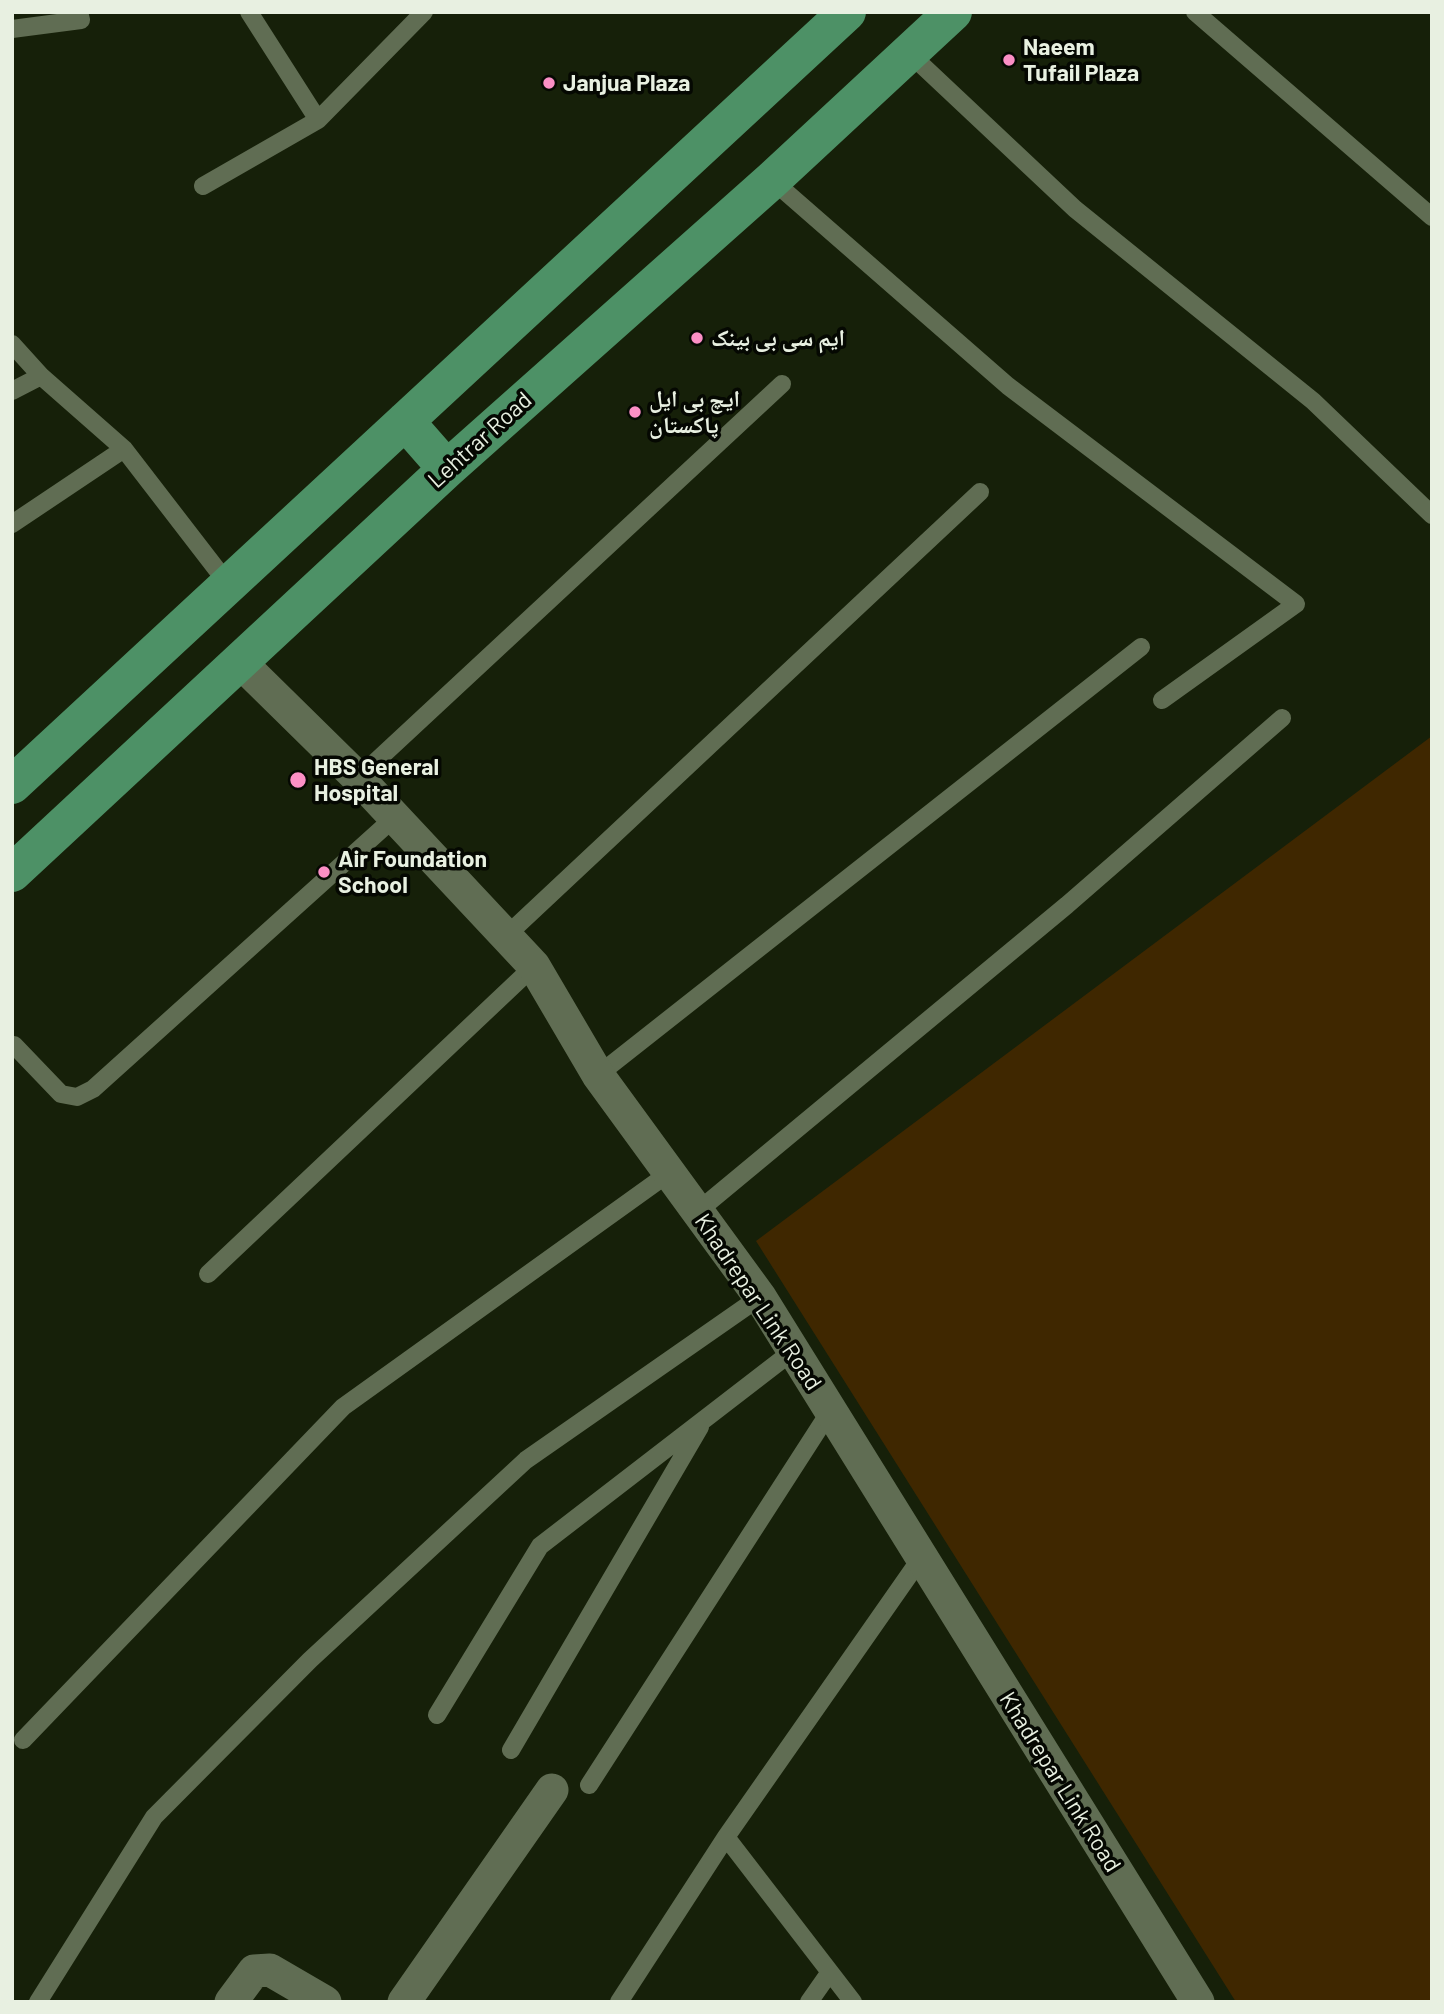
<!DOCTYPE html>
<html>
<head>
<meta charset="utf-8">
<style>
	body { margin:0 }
	#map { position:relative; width:1444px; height:2014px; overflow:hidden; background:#162009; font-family:Barlow,sans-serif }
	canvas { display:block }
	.frame { position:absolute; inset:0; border:14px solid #e8f0e1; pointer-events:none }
</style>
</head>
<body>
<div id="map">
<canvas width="1444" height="2014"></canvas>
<div class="frame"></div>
</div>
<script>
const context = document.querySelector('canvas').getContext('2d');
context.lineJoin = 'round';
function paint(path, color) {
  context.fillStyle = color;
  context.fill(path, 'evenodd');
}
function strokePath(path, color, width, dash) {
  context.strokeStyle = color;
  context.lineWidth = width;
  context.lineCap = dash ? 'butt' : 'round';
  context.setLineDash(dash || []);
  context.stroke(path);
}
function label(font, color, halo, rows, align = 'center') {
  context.font = font + ' Barlow,"Noto Naskh Arabic",sans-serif';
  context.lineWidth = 7;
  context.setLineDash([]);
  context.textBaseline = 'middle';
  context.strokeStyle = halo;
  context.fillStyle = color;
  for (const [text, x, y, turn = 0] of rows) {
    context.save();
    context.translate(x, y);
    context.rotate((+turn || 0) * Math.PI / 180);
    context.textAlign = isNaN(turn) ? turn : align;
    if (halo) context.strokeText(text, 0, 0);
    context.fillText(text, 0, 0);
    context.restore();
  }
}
paint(new Path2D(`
	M 1432,736 L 1432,2002 L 1236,2002 L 756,1241 Z`), '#3f2700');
strokePath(new Path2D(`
	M 249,12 L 318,120
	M 1195,12 L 1432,217
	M 12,29 L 81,20 L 79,12
	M 908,52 L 1075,209 L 1313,401 L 1432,515
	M 772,180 L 1008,386 L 1296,604 L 1162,700
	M 203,186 L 318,120 L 424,12
	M 12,344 L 41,376 L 124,449 L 228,584
	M 12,391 L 41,376
	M 12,524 L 124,449
	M 358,778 L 782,384
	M 506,936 L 980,492
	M 14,1045 L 61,1094 L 77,1097 L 93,1089 L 395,817
	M 598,1075 L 1141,647
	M 698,1211 L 1067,905 L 1282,718
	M 208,1274 L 534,966
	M 437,1715 L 540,1546 L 793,1351
	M 23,1740 L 343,1407 L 669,1173
	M 511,1750 L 700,1427
	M 589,1785 L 830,1411
	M 726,1837 L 853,2002
	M 38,2002 L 154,1817 L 310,1660 L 526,1460 L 760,1297
	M 619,2002 L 726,1837 L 921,1558
	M 809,2002 L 830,1972`), '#606d53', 18);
strokePath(new Path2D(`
	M 241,663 L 358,778 L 534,966 L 598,1075 L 760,1297 L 1198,2002
	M 231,2002 L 254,1971 L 270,1970 L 325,2002
	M 404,2002 L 552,1790`), '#606d53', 33);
strokePath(new Path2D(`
	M 405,421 L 447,469
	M 12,785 L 847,12
	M 12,873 L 447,469 L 772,180 L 953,12`), '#4d9166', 38);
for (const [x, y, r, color] of [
	[1009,60,7,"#fb8fc5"],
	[549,83,7,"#fb8fc5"],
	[697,338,7,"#fb8fc5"],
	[635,412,7,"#fb8fc5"],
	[298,780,9,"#fb8fc5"],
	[324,872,7,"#fb8fc5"]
]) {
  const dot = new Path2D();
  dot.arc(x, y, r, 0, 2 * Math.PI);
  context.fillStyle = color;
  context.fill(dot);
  strokePath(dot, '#050802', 2.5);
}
label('bold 23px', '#e8f0e1', '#050802', [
	["Naeem",1023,47],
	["Tufail Plaza",1023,73],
	["Janjua Plaza",563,83],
	["ایم سی بی بینک",711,338],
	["ایچ بی ایل",649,399],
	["پاکستان",649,425],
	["HBS General",314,767],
	["Hospital",314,793],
	["Air Foundation",338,859],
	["School",338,885]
], 'left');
label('23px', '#e8f0e1', '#050802', [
	["Lehtrar Road",480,440,-42],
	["Khadrepar Link Road",758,1302,56],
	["Khadrepar Link Road",1060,1782,58]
]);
</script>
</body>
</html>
